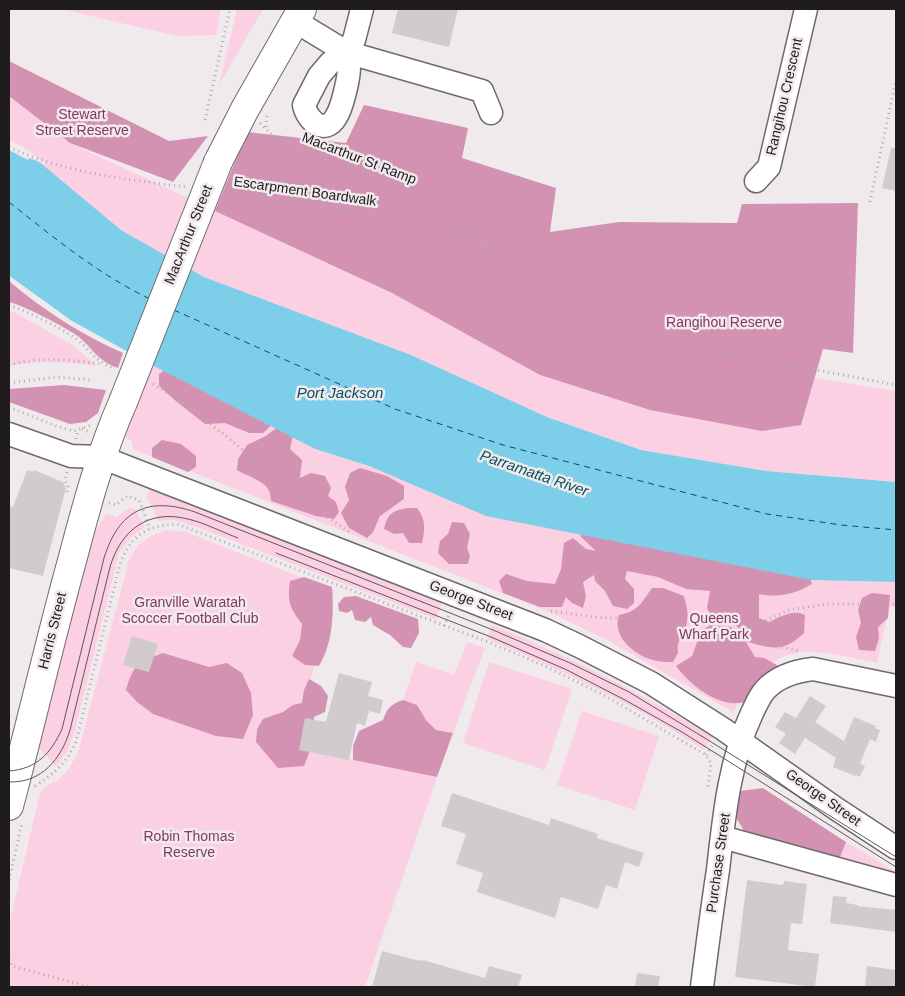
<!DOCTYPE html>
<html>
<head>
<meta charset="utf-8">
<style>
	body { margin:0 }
	#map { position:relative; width:905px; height:996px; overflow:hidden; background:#f1eaed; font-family:Helvetica,sans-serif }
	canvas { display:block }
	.frame { position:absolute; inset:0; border:10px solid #1e1c1d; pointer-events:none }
</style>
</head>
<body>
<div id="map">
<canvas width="905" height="996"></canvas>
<div class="frame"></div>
</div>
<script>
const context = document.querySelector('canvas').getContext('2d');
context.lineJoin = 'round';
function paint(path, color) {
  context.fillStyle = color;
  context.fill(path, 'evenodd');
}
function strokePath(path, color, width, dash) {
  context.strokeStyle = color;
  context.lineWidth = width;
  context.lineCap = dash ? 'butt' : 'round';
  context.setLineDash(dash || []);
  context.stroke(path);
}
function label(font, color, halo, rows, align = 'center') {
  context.font = font + ' Helvetica,sans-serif';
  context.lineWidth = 5;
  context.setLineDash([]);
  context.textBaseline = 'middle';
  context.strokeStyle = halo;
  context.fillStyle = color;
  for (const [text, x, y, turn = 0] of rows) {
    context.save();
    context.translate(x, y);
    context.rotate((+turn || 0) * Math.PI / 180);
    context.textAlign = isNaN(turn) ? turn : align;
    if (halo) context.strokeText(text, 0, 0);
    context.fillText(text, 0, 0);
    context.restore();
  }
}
paint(new Path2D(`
	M 61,9 L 221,9 L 216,35 L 177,36 Z
	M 237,9 L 263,9 L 219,85 Z
	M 9,95 L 70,143 L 392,293 L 540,375 L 650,410 L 801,425 L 815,378 L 896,391 L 896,482 L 766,471 L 641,450 L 547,417 L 411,355 L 204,277 L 121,230 L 43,165 L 9,140 Z
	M 9,311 L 14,312 L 74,346 L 97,366 C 67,362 39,360 9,366 Z
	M 150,364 L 315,449 L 578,533 L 621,543 L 811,580 L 896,582 L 896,607 L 889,607 L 877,663 C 835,655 786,637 754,679 C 747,689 740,701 733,712 L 607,640 L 545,610 L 133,449 L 131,440 L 123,437 Z
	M 150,486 L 443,601 L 436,619 L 197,527 L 174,520 L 158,521 L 147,497 Z
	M 129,508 L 135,509 L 145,527 L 131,537 L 119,553 L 75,731 L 68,750 L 56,766 L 39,748 L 91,540 L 99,525 L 107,513 L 116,517 Z
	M 168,530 L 186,532 L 334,590 L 293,748 L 437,777 L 365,987 L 9,987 L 9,925 L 40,793 C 45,786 52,784 59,779 C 69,771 74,760 79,749 L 129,560 L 138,545 L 153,535 Z
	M 492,625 C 569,656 642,693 712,737 L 704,750 C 635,705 563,670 487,639 Z
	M 467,642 L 485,648 L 453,733 L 436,730 L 426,720 L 417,705 L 403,700 L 416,662 L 454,675 Z
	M 489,662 L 572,689 L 545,770 L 463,743 Z
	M 582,711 L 659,736 L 635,810 L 557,785 Z
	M 846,842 L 896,872 L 896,878 L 838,862 Z`), '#fcd0e3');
paint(new Path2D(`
	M 9,61 L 169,141 L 208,136 L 173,182 L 70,143 L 9,96 Z
	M 364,105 L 468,128 L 462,158 L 556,188 L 550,232 L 619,222 L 737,223 L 742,204 L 858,203 L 853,353 L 823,349 L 801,425 L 762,431 L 650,410 L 540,375 L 392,293 L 215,211 L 247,132 L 346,143 Z
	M 9,281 C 43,310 82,335 123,353 L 118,368 C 98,361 94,350 79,337 C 69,329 21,304 9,302 Z
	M 166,369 L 275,422 L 263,433 L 249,433 L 225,423 L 205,424 L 177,402 L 159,386 L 159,374 Z
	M 64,385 L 106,390 L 98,413 L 86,422 L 70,424 L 9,402 L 9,389 Z
	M 278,427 L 293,435 L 290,449 L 302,460 L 300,478 L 311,473 L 325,476 L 331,488 L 328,496 L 336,502 L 339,512 L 334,519 L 316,516 L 271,501 C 271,498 270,492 268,489 C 264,481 245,475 237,470 L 238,459 L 247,445 L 264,437 Z
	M 162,440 L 181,444 L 196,456 L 196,467 L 188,472 L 152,457 L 152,448 Z
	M 360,468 L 387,476 L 404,486 L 404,499 L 380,516 L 373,532 L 367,538 L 349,528 L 341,513 L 349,500 L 345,487 L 350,473 Z
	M 408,508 L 417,508 C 426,519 425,529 422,543 L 409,543 L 403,533 L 394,534 L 384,529 C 388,513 392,511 408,508 Z
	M 452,522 L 464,523 L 470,534 L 467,548 L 470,556 L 468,564 L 449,564 L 438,553 L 440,541 L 448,534 Z
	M 580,526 L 809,575 L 812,584 C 795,594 779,598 759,594 L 759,618 L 769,622 C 780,617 793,609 805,615 L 804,633 C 784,652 772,649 748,642 C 738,625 735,621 715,622 L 707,608 L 710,591 L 686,589 L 658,577 L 627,571 L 625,579 L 634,589 L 634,603 L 627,609 L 613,606 L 605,591 L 595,581 L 594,575 L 583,582 L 586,596 L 583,608 L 572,603 L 566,597 L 562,607 L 540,607 L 503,593 L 499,581 L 506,574 L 527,581 L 555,584 L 561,569 L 564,543 L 573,538 L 586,549 L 596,551 L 581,537 Z
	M 304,577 L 332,587 C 334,613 333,643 319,666 L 305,665 L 292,656 L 300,640 L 302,624 C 290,608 287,602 290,581 Z
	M 652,588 L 663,588 L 684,596 C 686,605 689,613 687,623 C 684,636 676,639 678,653 L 673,662 C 668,662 661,662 657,661 C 636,657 611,637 619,615 C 639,611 641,603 652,588 Z
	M 872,593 L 890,595 L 888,618 L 878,627 L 879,638 L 875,651 L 859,650 L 856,637 L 861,623 L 858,610 L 862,598 Z
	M 356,596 L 418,619 L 419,633 L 411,648 L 403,647 L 390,635 L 373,625 L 371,617 L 365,622 L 355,620 L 352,610 L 347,613 L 339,611 L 338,604 L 344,597 Z
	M 710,625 L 731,627 L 743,637 L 755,657 L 764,658 L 777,665 L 773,675 L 749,702 C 743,702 736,704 730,703 C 709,700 688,682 676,666 L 692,656 L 701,631 Z
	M 163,653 L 209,667 L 227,663 L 242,673 L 251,693 L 253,715 L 243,739 L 216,736 L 153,714 L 137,702 L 126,690 C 134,663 138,663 163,653 Z
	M 309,679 L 321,686 L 328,696 L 325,712 L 314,717 C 316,735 311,749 304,766 L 278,768 L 256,742 L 257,729 L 263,719 L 283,712 L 293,705 L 302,703 L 304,690 Z
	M 403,700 L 417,705 L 426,720 L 436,730 L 453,733 L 437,777 L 353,760 L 353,746 L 359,731 L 383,720 C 387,708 391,704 403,700 Z
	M 763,788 L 846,842 L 838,862 L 744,831 L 736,817 L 740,791 Z`), '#d392b1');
paint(new Path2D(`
	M 9,140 L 43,165 L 121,230 L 204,277 L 411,355 L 547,417 L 641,450 L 766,471 L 896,482 L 896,582 L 811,580 L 486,516 L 369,466 L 315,449 L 150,364 L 72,321 L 11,277 L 9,275 Z`), '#7dcee9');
paint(new Path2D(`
	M 9,140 L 22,146 L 46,164 L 29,158 L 28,160 L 9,150 Z`), '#f1eaed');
strokePath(new Path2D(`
	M 9,202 C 53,237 98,274 150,299
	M 174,310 L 395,409 L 503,445 L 767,514 L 841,525 L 896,530`), '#054f61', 1, [6, 5]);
paint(new Path2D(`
	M 398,9 L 458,9 L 449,47 L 392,33 Z
	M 891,148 L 896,148 L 896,191 L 882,188 Z
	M 27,470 L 33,472 L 34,470 L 63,482 L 66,488 L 43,576 L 9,568 L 9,506 L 13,507 Z
	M 132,636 L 158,644 L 149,672 L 123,665 Z
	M 339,673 L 372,682 L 368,696 L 383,700 L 380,714 L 369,711 L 365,726 L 357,723 L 349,760 L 299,750 L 305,718 L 326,722 Z
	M 810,696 L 826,706 L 815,722 L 844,741 L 854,717 L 876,726 L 875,728 L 880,730 L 876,742 L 870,739 L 860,764 L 865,766 L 860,777 L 856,775 L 855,776 L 833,767 L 836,758 L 805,738 L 795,754 L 779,743 L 786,734 L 775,727 L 785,712 L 796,718 Z
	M 452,793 L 549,825 L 551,818 L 598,834 L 597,838 L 644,853 L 639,867 L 625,862 L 617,889 L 606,885 L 598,909 L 561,897 L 555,918 L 477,892 L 483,873 L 456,864 L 466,834 L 441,826 Z
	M 747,880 L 783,885 L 784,881 L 807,884 L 802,924 L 791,923 L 788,950 L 819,954 L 815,987 L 735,977 Z
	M 833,896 L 847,897 L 846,903 L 858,905 L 857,906 L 896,910 L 896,932 L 830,923 Z
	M 382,951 L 416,960 L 423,961 L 423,960 L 485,978 L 489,966 L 522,975 L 518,987 L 372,987 Z
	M 867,966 L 896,970 L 896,987 L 865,987 Z
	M 637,973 L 660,976 L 658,987 L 635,987 Z`), '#d1cbce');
const minor = new Path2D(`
	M 295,21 L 346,52 L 482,91 L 491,113
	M 346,52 C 347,57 349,62 349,67 C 349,79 342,108 336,117 C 325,136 307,121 304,105 L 319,76 L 330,63 L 346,52 L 354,40 L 362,9
	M 756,181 L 769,167 L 806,9
	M 9,434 L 71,456 L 101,457 L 545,630 L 579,646 L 651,683 L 723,729 L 835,808 L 896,848
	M 722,837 L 896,885
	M 702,987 C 707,948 712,909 718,870 C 724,817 729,762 752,713 C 756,705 759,697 765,690 C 778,676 795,671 813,669 L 896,686`);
const major = new Path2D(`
	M 218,162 L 245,109 L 302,9
	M 9,806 C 31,723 50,640 73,557 C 87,504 101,452 123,402`);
strokePath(minor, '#6e696b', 25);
strokePath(major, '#6e696b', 30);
strokePath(new Path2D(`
	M 267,116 L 266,126 L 268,129
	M 205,120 L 230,9
	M 260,123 L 273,136 L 289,144 L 345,167 L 387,179 L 428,198 L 449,217 L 527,272 L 595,313 L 647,332 L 700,348 L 896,385
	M 9,147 C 64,173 126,179 186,187
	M 227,192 L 396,217 L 456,235 L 498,253
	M 870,202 L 896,80
	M 9,305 C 27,311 59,327 75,338 C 90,349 94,361 114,368
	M 9,365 C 40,356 70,360 103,364
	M 9,383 L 56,377 L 93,380
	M 153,384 L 182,402 L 236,444 L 279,485 L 351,533
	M 9,407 L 59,427 L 74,431 L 91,425
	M 82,429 L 89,432
	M 76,439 L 78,430
	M 67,472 L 65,480 L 68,486 L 67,492
	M 109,503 L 116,505 L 127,496 L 139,500 L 150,529
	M 551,611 L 593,617 L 645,620 L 670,624 L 692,631 L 709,638 L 728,637 L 800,651
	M 444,626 L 450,612
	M 729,637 L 789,610 L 828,604 L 896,604
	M 706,755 L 714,743
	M 35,786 C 54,774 67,762 76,742 L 120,564 C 131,535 146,526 177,524 L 488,642 L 547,667 L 602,694 L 706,755 L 711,763 L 708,788
	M 9,880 L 22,823
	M 9,959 L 12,966 L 90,987`), '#b1abae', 3, [1, 4]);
strokePath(minor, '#fff', 22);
strokePath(major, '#fff', 28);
strokePath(new Path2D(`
	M 276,553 L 491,637 L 567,670 L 625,700 L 682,732 L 896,867
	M 9,771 C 37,769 51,753 62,729 L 104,558 C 119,510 148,496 195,512 L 493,630 L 570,663 L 629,692 L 708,740 L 896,857
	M 9,782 C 42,783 61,759 70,730 L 110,567 C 121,530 148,509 188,519 C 205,523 222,532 238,538`), '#5c585a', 1);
const majorBridge = new Path2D(`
	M 123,402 L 218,162`);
strokePath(majorBridge, '#6e696b', 30, []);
strokePath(majorBridge, '#fff', 28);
label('14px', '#1e1c1d', '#f1eaed', [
	["Rangihou Crescent",785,97,-77],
	["Macarthur St Ramp",359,159,21],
	["Escarpment Boardwalk",305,192,8],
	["MacArthur Street",189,235,-68],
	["George Street",471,601,21],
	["Harris Street",53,631,-76],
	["George Street",823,798,35],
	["Purchase Street",719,863,-82]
]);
label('14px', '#863761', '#f1eaed', [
	["Stewart",82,115],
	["Street Reserve",82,131],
	["Rangihou Reserve",724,323],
	["Granville Waratah",190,603],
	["Scoccer Football Club",190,619],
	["Queens",714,619],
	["Wharf Park",714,635],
	["Robin Thomas",189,837],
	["Reserve",189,853]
]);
label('italic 15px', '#054f61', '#f1eaed', [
	["Port Jackson",340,394],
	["Parramatta River",534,474,19]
]);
</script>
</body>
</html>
